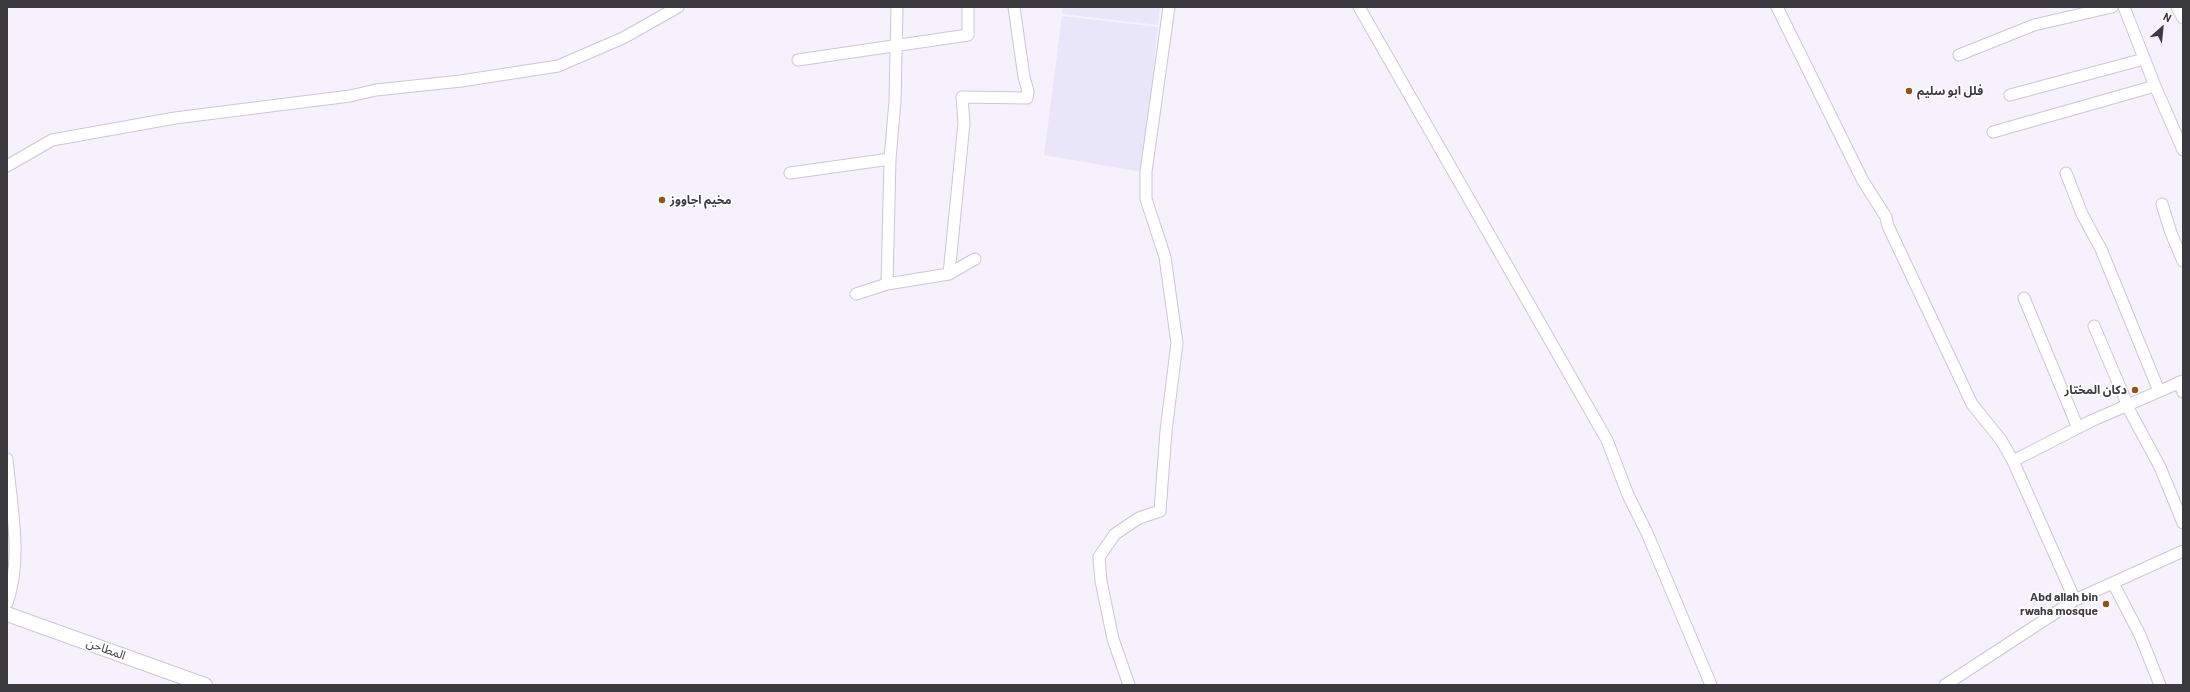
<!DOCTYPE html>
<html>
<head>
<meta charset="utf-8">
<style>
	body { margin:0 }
	#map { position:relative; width:2190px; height:692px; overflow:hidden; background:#f5f2fe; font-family:Barlow,sans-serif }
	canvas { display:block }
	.frame { position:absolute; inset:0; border:8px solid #3b3a3f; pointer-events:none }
	.north { position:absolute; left:2142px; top:8px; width:40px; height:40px; -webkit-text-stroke:3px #fff; paint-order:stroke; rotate:27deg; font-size:11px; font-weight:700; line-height:16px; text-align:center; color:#3b3a3f }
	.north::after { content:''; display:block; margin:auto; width:14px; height:18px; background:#3b3a3f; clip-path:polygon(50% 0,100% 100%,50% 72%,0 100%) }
</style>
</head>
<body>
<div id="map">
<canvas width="2190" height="692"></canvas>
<div class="frame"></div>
<div class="north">N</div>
</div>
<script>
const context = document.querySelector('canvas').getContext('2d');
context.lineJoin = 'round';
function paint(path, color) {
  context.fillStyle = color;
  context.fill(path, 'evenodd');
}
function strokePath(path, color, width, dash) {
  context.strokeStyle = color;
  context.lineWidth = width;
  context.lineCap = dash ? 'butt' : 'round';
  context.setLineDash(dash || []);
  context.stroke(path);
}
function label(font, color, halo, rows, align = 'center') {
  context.font = font + ' Barlow,"Noto Sans Arabic",sans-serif';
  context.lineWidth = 3;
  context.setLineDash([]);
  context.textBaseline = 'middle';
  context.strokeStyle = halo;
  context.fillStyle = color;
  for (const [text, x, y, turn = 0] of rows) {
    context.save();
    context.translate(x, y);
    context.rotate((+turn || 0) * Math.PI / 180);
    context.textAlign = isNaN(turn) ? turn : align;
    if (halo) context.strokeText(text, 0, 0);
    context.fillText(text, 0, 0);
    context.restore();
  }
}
paint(new Path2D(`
	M 1063,7 L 1160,7 L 1158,25 L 1062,14 Z
	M 1062,16 L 1158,27 L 1142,172 L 1044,155 Z`), '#eae6f9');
const minor = new Path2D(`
	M 1359,7 L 1607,440 L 1628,495 L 1647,533 L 1711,685
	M 1777,7 L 1863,181 L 1886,217 L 1888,226 L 1972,404 L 2001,440 L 2013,461 L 2075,600
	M 2124,7 L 2155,86 L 2183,150
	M 2177,7 L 2183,18
	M 1959,55 L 2034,25 L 2112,7
	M 798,60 L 968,35 L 968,7
	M 2010,95 L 2144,59
	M 1993,132 L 2155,86
	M 7,166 L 52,140 L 175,118 L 350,96 L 376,90 L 461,81 L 558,66 L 623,38 L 678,7
	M 790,173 L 890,159
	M 2066,173 L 2082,214 L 2101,249 L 2159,391
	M 2162,204 L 2171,233 L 2183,261
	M 949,274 L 964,123 L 962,97 L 1027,98 L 1028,91 L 1024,77 L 1014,7
	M 887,284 L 890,159 L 895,101 L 897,7
	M 856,294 L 887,284 L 949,274 L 975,259
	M 2024,298 L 2078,428
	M 2094,326 L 2128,406
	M 2179,382 L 2183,392
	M 2127,406 L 2160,467 L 2183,523
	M 7,459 C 11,505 23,558 7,603
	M 2013,461 L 2091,421 L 2183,381
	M 2113,583 L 2140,635 L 2160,685
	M 1129,685 L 1113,639 L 1101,581 L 1099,557 L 1115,534 L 1139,518 L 1160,511 L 1166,431 L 1177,343 L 1165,257 L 1146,199 L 1146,172 L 1169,7
	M 1945,685 L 2075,600 L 2183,551`);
const major = new Path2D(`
	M 7,614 L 205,685`);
strokePath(minor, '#cac8d3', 13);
strokePath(major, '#cac8d3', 16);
strokePath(minor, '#fff', 11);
strokePath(major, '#fff', 14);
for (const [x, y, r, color] of [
	[1909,91,4,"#925419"],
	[662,200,4,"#925419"],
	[2135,390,4,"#925419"],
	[2106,604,4,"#925419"]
]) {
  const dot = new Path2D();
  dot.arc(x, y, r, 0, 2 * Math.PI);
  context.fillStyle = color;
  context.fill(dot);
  strokePath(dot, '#fff', 1.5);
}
label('bold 12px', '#3b3a3f', '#fff', [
	["فلل ابو سليم",1917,91],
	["مخيم اجاووز",670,200],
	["دكان المختار",2127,390,"right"],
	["Abd allah bin",2098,597,"right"],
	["rwaha mosque",2098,611,"right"]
], 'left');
label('12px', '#3b3a3f', '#fff', [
	["المطاحن",106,649,20]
]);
</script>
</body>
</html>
